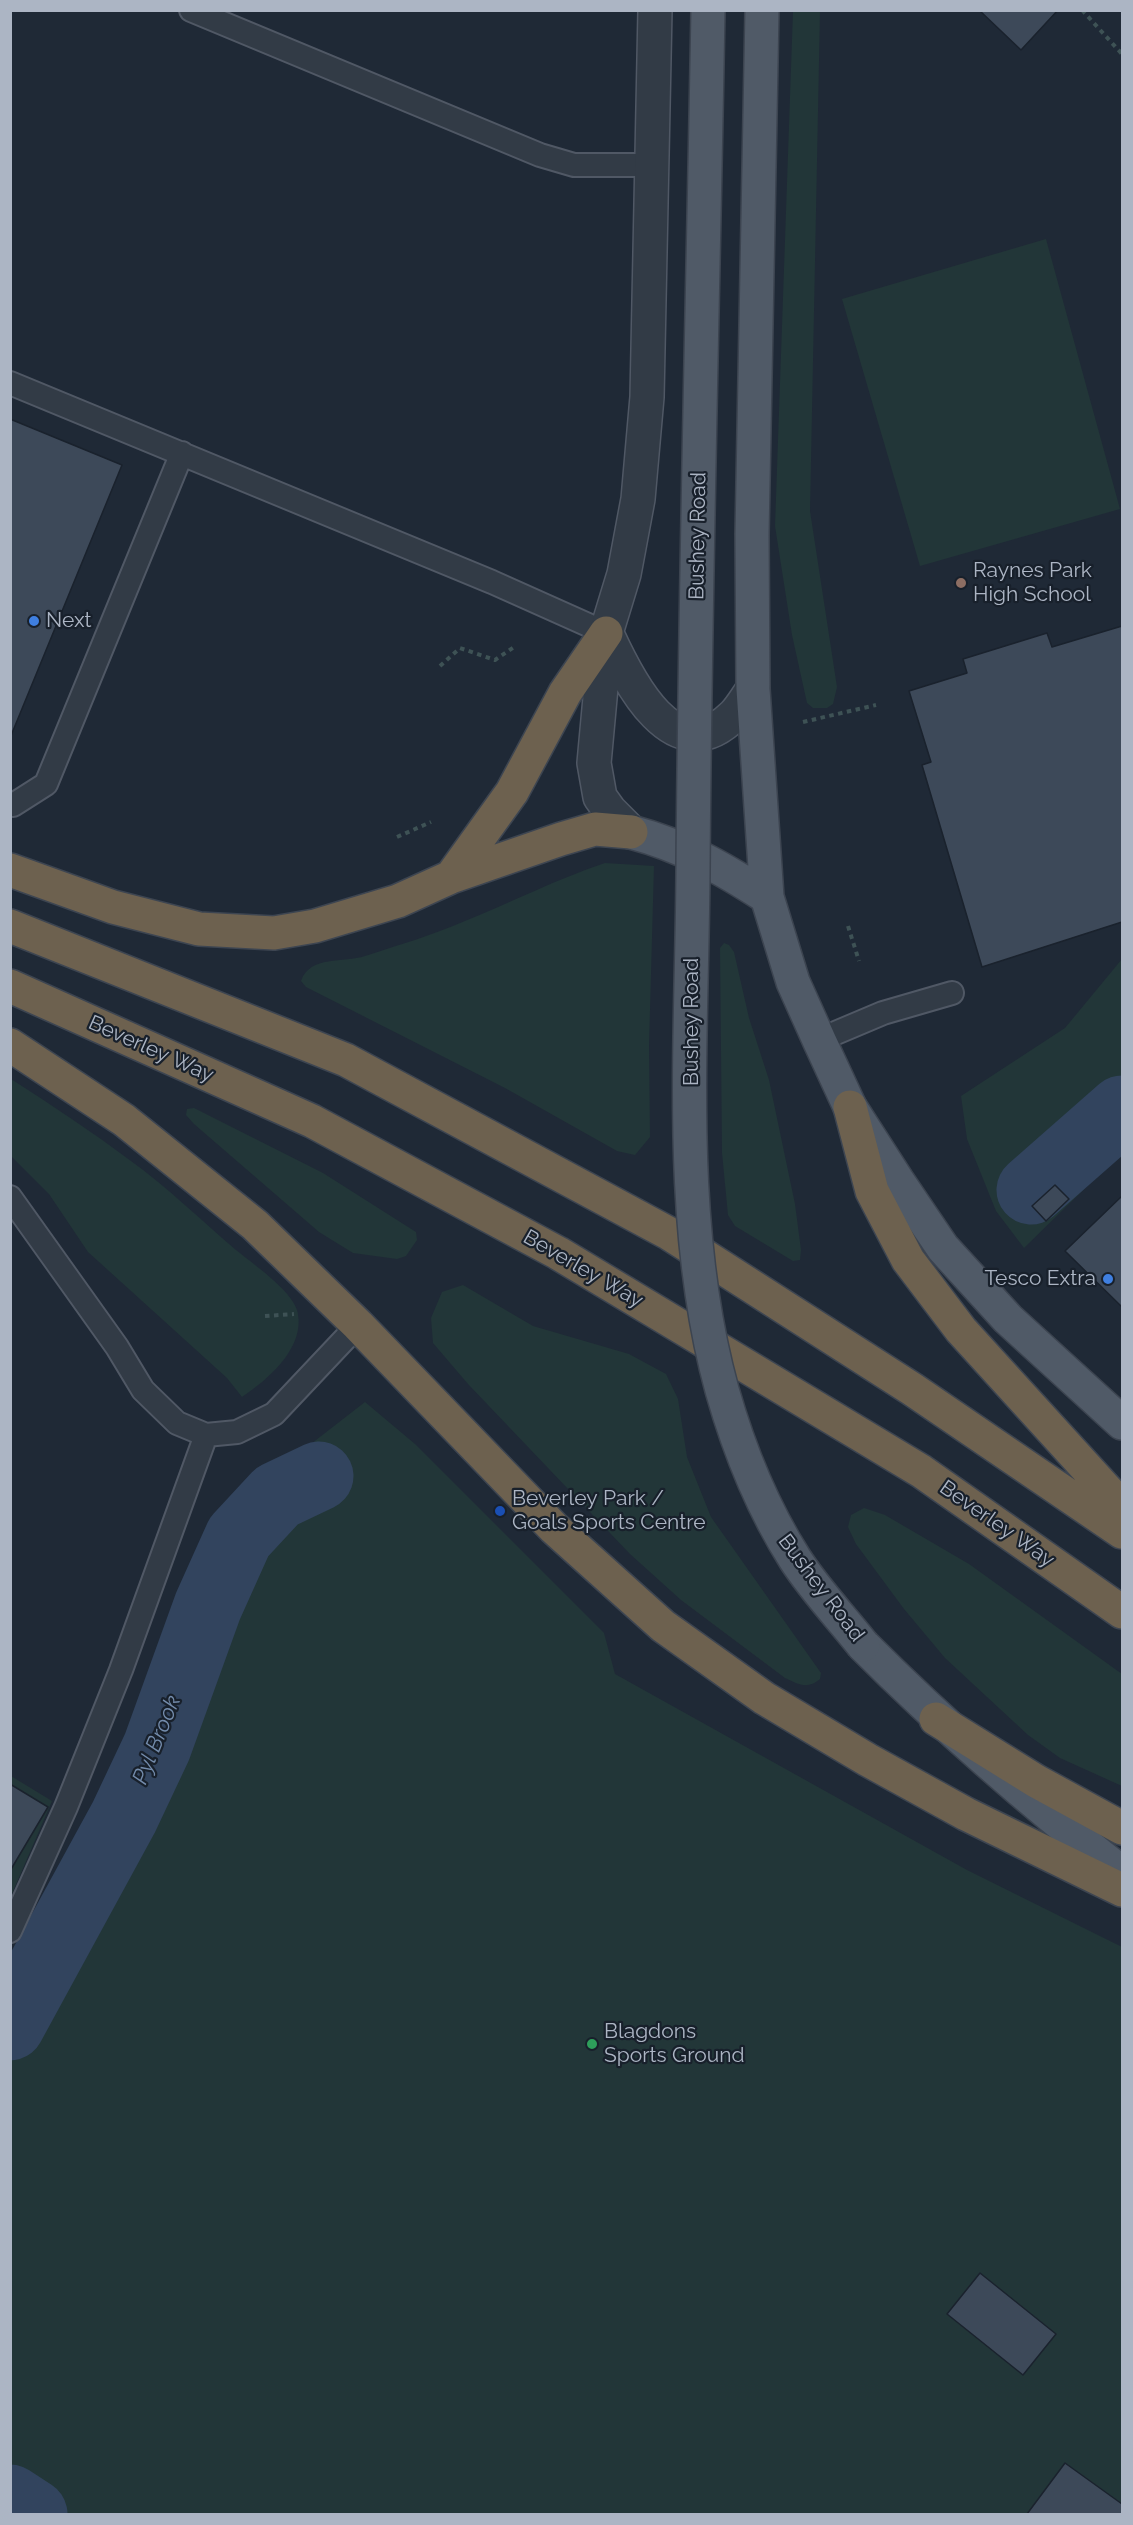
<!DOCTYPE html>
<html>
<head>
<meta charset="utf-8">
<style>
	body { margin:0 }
	#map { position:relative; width:1133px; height:2525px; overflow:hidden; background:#1f2936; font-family:Raleway,sans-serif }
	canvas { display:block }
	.frame { position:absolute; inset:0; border:12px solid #acb5c4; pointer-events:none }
</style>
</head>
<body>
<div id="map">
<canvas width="1133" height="2525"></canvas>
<div class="frame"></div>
</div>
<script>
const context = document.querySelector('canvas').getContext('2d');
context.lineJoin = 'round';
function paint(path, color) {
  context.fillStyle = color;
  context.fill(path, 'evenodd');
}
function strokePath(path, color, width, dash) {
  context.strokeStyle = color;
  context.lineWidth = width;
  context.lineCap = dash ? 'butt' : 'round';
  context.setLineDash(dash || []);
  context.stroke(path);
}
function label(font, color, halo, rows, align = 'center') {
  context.font = font + ' Raleway,sans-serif';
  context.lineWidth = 4.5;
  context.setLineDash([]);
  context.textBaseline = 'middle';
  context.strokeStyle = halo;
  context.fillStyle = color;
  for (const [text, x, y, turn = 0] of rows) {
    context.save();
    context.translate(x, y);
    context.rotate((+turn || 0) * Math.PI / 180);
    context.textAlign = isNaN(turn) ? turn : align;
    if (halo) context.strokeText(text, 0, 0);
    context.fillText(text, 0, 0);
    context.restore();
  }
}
paint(new Path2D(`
	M 820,11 L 810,511 L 837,687 L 833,704 L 827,708 L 813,708 L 807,703 L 792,635 L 775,526 L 793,11 Z
	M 1046,239 L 1120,509 L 920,566 L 842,299 Z
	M 605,863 L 654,866 L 649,1046 L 650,1137 L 635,1155 L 617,1151 L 505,1088 L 306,987 L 301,981 C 310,955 344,963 365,956 C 399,945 433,935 465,921 C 512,902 557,879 605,863 Z
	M 724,943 L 729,945 L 734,952 L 749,1018 L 769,1080 L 795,1204 L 801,1250 L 800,1260 L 793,1261 L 735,1226 L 728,1215 L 722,1153 L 720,948 Z
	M 1122,959 L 1122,1152 L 1024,1248 L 996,1211 L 967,1139 L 961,1096 L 1065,1028 Z
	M 11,1079 C 52,1105 92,1132 131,1161 C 168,1188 201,1220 236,1250 C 252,1263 291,1290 297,1310 C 307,1346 269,1379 242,1397 L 227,1378 L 88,1252 L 49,1194 L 11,1156 Z
	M 194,1108 L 323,1173 L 416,1232 L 417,1240 L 406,1256 L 397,1259 L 353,1253 L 319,1232 L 194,1124 L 186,1115 L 187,1109 Z
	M 463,1285 L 533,1326 L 629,1354 L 666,1374 L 678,1399 L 687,1457 L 711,1517 L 821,1673 L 820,1679 C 807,1690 798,1684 785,1678 L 681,1600 L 630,1554 L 468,1384 L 433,1343 L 431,1318 L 442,1292 Z
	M 365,1402 L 415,1444 L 604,1633 L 615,1674 L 967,1870 L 1122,1947 L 1122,2514 L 11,2514 L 11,2018 L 74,1900 L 231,1506 Z
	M 864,1508 L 885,1515 L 969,1564 L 1122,1674 L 1122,1786 L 1060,1758 L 1028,1735 L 945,1658 L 904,1609 L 856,1544 L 848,1527 L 851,1515 Z
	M 11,1776 L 52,1801 L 11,1896 Z`), '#223638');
strokePath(new Path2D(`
	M 1031,1190 L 1122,1110
	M 10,2026 L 124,1817 L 157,1747 L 208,1606 L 239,1537 L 277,1496 L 319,1476
	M 10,2499 L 33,2514`), '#32445e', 69);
const building = new Path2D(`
	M 979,10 L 1058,10 L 1021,50 Z
	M 10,419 L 122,465 L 10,738 Z
	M 1122,626 L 1122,922 L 982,967 L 922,765 L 931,762 L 909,691 L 967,673 L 963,659 L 1047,633 L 1052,647 Z
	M 1055,1185 L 1069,1199 L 1046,1221 L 1032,1206 Z
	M 1122,1196 L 1122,1307 L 1065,1251 Z
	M 10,1784 L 48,1807 L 10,1871 Z
	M 980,2273 L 1056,2334 L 1023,2375 L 947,2314 Z
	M 1065,2463 L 1122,2504 L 1122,2514 L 1027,2514 Z`);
paint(building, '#3d4959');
strokePath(building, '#1a222d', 1.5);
const lane = new Path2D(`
	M 191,10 L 540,155 L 574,165 L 651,165
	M 10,383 L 492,582 L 606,633
	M 10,804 L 13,805 L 46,784 L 182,453
	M 819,1040 L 883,1013 L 952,993
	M 10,1197 L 117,1347 L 143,1390 L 177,1423 L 206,1435 L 237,1432 L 274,1414 L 358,1325
	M 10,1931 L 66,1807 L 121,1670 L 206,1435`);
const street = new Path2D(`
	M 607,634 C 628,680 674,775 734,715 C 741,708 747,697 753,689
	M 631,832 L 610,811 L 600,797 L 594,763 L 606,633 L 624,574 L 638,499 L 647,397 L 655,10`);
const primary = new Path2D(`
	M 762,10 L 752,534 L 753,689 L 767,897 L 793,982 L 819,1040 L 850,1107 L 897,1180 L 943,1248 L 1008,1319 L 1122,1423
	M 631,832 C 684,846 722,868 767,897
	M 863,1645 C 945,1727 1031,1802 1122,1873`);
const highway = new Path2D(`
	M 10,870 L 113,907 L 199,929 L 274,933 L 315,926 L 398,901 L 451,877 L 561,839 L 595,829 L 631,832
	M 451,877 L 512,792 L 565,693 L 606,633
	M 10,926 L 346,1060 L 670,1234 L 912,1389 L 1122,1532
	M 10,986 L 312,1121 L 558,1253 L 921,1471 L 1122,1612
	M 10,1045 L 124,1120 L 255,1225 L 358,1325 L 554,1528 L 663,1626 L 764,1698 L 868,1760 L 966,1814 L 1122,1890
	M 850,1107 L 872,1191 L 908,1260 L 961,1330 L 1122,1507
	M 936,1719 L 1036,1781 L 1122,1828`);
strokePath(lane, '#505865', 26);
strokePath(street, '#505865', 36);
strokePath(primary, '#3c4450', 36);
strokePath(highway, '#3d4551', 36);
strokePath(new Path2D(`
	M 1082,10 L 1122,54
	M 440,666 L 460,648 L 495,660 L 514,647
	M 803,722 L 876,705
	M 397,837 L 431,822
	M 848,926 L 859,961
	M 265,1316 L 294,1314`), '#3e5255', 4, [4.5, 4.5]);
strokePath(lane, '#323b46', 22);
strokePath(street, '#323b46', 33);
strokePath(primary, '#505a67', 33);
strokePath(highway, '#6d614f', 33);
const primaryBridge = new Path2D(`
	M 708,10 C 703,297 695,583 693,870 C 692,1042 676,1223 722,1390 C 739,1450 762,1507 795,1559 C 815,1590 841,1617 863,1645`);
strokePath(primaryBridge, '#3c4450', 36, []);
strokePath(primaryBridge, '#505a67', 33);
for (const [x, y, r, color] of [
	[961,583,6,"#8d6e63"],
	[34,621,6,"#3f7fe0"],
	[1108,1279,6,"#3f7fe0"],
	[500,1511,6,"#1a4fb4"],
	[592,2044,6,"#2e9e5b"]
]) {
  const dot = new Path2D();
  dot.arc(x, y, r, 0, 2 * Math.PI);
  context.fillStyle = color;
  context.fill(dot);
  strokePath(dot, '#18202b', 2);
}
label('21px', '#acb5c4', '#18202b', [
	["Bushey Road",698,536,-89],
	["Bushey Road",692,1022,-90],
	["Beverley Way",151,1049,24],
	["Beverley Way",583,1269,30],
	["Beverley Way",997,1524,35],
	["Bushey Road",821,1588,53]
]);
label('21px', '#acb5c4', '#18202b', [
	["Raynes Park",973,571],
	["High School",973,595],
	["Next",46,621],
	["Tesco Extra",1096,1279,"right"],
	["Beverley Park /",512,1499],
	["Goals Sports Centre",512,1523],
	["Blagdons",604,2032],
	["Sports Ground",604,2056]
], 'left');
label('italic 22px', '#748cac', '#18202b', [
	["Pyl Brook",157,1740,-68]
]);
</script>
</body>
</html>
